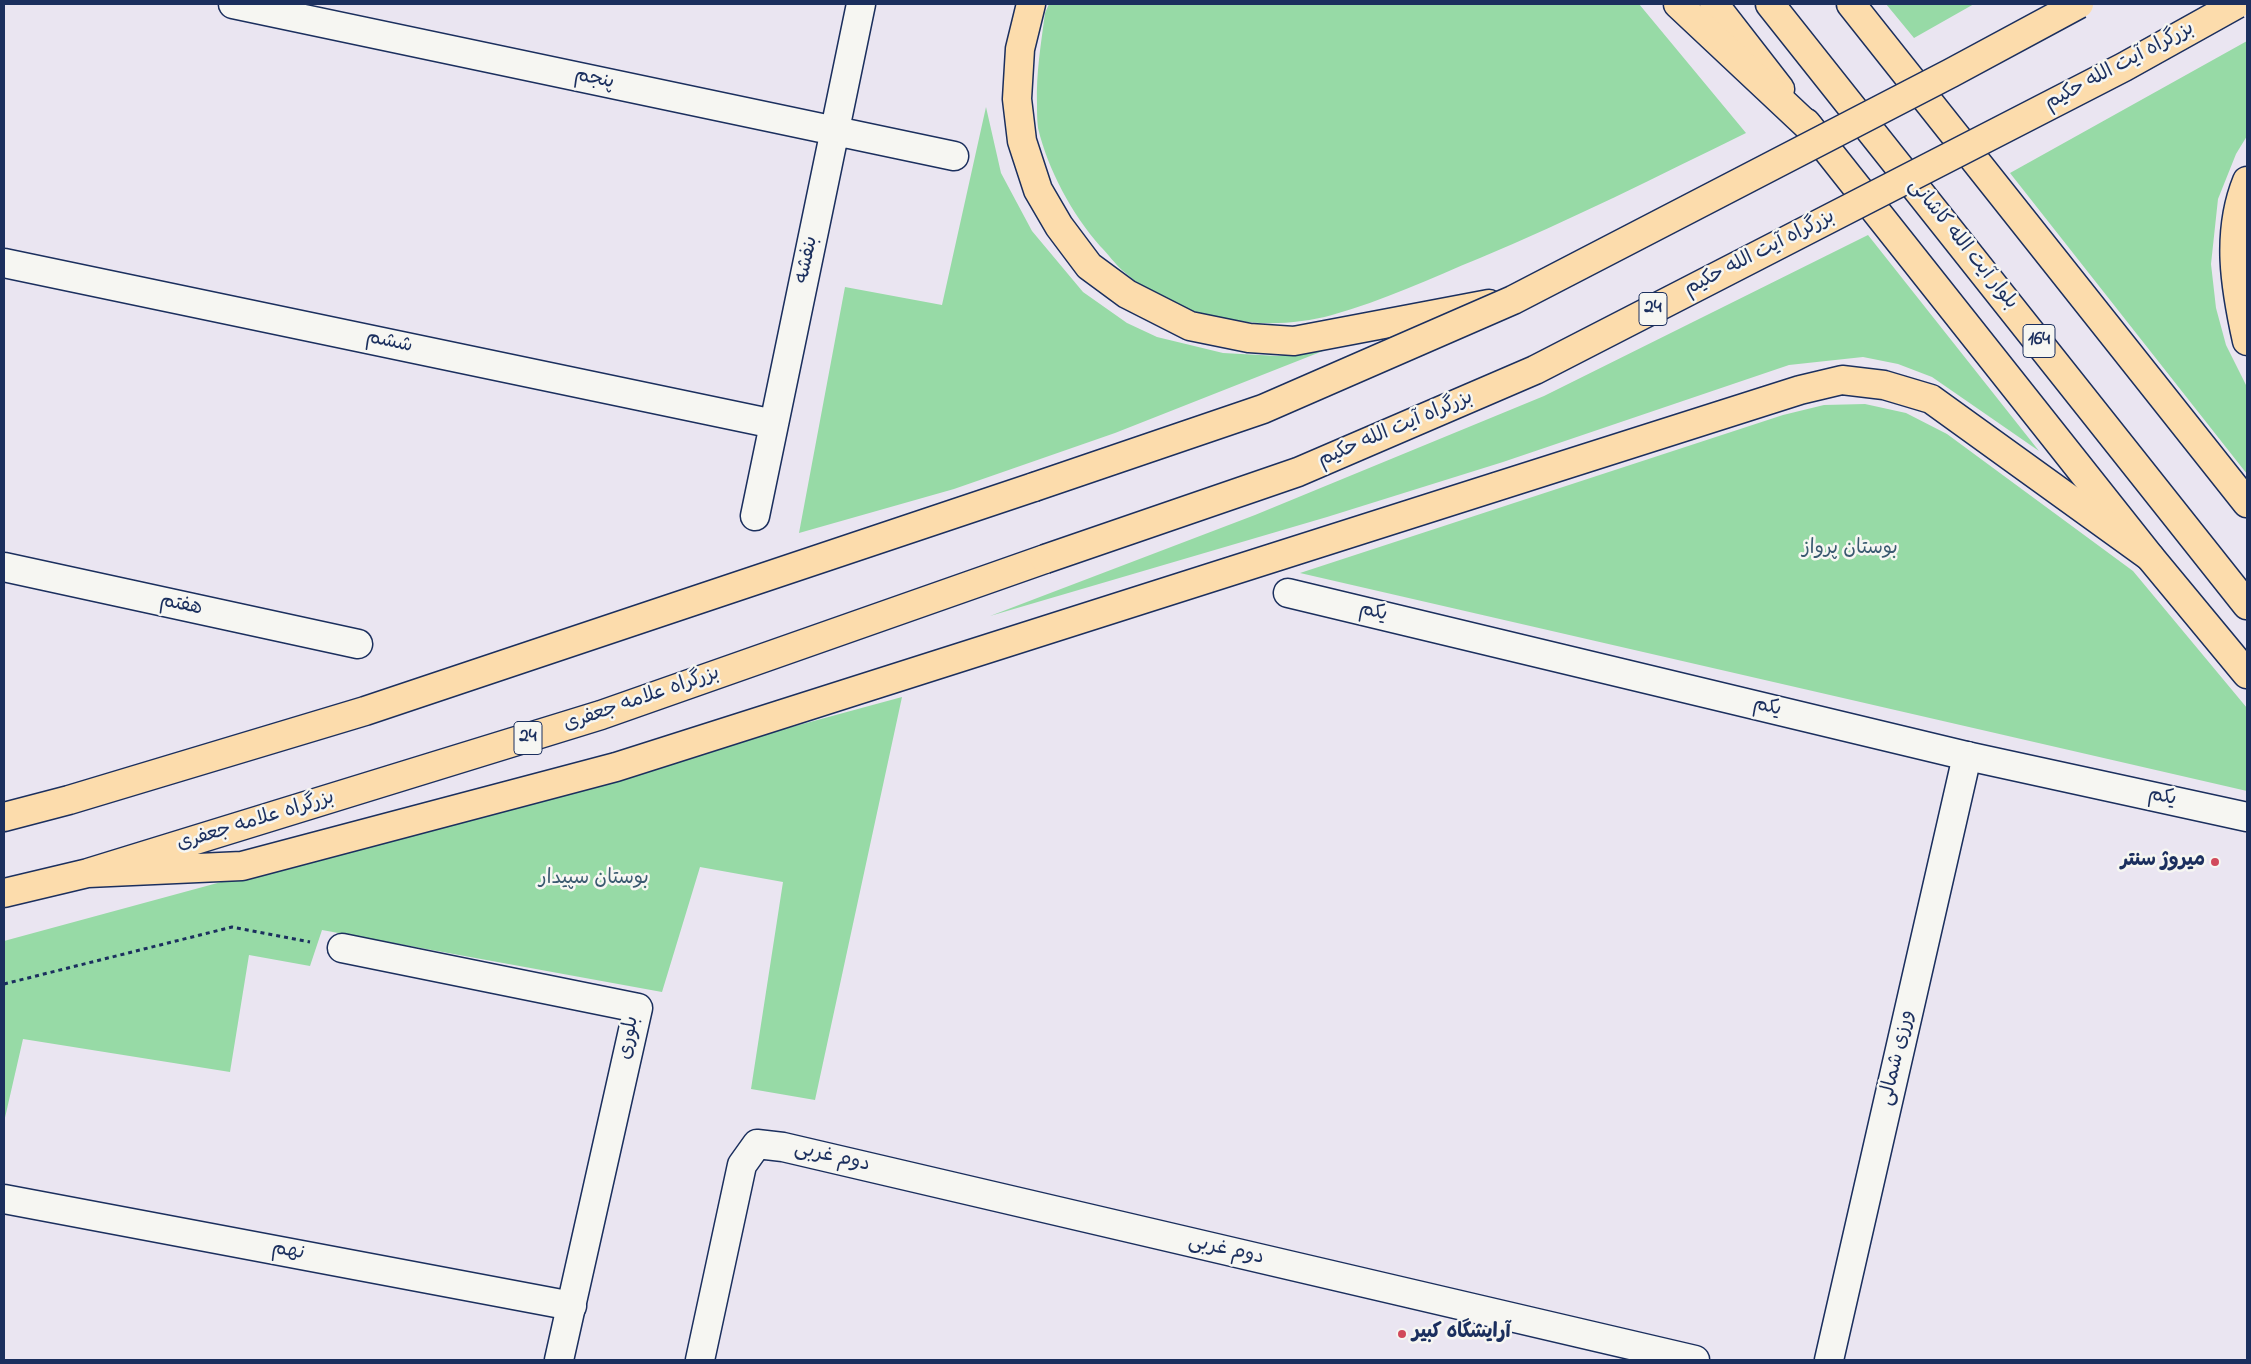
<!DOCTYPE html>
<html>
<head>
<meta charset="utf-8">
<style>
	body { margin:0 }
	#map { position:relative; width:2251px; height:1364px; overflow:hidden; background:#eae5f1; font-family:"Indie Flower",sans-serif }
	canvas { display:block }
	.frame { position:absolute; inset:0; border:5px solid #1b2f5e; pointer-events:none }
</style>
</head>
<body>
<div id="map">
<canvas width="2251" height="1364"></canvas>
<div class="frame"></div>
</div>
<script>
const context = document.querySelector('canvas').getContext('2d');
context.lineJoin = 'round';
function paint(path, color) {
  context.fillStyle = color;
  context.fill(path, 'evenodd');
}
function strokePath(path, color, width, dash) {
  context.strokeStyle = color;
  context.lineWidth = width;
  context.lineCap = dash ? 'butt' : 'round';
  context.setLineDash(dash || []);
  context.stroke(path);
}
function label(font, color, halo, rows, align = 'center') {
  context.font = font + ' "Indie Flower","Playpen Sans Arabic",sans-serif';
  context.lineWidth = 5;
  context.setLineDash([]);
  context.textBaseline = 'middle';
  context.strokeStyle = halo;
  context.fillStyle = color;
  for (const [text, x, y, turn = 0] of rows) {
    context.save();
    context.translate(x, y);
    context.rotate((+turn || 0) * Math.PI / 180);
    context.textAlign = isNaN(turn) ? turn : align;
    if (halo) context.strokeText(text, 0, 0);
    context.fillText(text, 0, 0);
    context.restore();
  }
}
paint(new Path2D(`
	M 1049,4 L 1639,4 L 1746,133 C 1658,176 1571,220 1480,258 C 1431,278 1383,301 1332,315 C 1263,334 1177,320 1123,271 C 1115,264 1108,254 1100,246 C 1072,214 1048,170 1038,128 C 1037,120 1037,111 1037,104 C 1036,73 1041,44 1045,13 Z
	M 1886,4 L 1974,4 L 1914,38 Z
	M 2247,41 L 2247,136 L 2236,154 L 2218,199 L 2211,264 L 2216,308 L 2226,345 L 2247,387 L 2247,474 L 2010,173 Z
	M 986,107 L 1001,173 L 1032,231 L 1083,292 L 1127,323 L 1157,337 L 1223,353 L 1278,356 L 1328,349 L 1115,433 L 954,489 L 799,533 L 845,287 L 942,305 Z
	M 1868,235 L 2039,451 L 1932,377 L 1898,364 L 1863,357 L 1789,365 L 1503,462 L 1327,517 L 990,616 L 1255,515 L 1544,396 Z
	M 1865,404 L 1906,413 L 1947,434 L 2133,571 L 2247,708 L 2247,791 L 1300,573 L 1783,415 L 1824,405 Z
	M 902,697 L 815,1100 L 751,1089 L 783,882 L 700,867 L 662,992 L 322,930 L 310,966 L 249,955 L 230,1072 L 23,1039 L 4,1122 L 4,941 Z`), '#97daa6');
const street = new Path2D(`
	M 233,4 L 954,156
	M 4,263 L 774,424
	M 755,516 L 861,4
	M 4,567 L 358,644
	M 1288,593 L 1967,756 L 2247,817
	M 4,1199 L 572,1306
	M 700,1360 L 742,1165 L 757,1144 L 783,1147 L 1695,1360`);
const secondary = new Path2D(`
	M 342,948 L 638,1008 L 559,1360
	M 1829,1360 L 1967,756`);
const primary = new Path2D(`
	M 1714,4 L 1780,89
	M 1770,4 L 2247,605
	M 1851,4 L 2247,503
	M 1806,123 L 2150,557 L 2247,674`);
const highway = new Path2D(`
	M 1031,4 L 1020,49 L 1017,99 L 1022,141 L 1038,190 L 1059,226 L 1089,266 L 1127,294 L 1190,326 L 1249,338 L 1294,341 L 1489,304
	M 1678,4 L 1809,127
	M 2247,181 C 2226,233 2235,287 2247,341
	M 4,817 L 69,800 L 365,711 L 1034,487
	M 88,873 L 242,866 L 616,767 L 1800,390 L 1842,380 L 1884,385 L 1931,399 L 2150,557
	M 4,893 L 88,873 L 601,715 L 1045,559`);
strokePath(street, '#1b2f5e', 31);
strokePath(secondary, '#1b2f5e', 31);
strokePath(primary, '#1b2f5e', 31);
strokePath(highway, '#1b2f5e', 31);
strokePath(new Path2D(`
	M 4,984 L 232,927 L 310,942`), '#1b2f5e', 3, [4, 4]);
strokePath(street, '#f6f6f2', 28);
strokePath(secondary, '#f6f6f2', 28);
strokePath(primary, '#fcdcac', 28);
strokePath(highway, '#fcdcac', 28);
const highwayBridge = new Path2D(`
	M 1034,487 L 1263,409 L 1513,300 L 1951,73 L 2079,4
	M 1045,559 L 1298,472 L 1535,370 L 2124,67 L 2237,4`);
strokePath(highwayBridge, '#1b2f5e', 31, []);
strokePath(highwayBridge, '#fcdcac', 28);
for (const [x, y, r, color] of [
	[2215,862,5,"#d1495b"],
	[1402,1334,5,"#d1495b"]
]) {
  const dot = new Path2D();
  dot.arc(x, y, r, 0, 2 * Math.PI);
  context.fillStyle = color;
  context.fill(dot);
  strokePath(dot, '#f6f6f2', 2);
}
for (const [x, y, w] of [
	[1653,309,28],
	[2039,341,32],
	[528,738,28]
]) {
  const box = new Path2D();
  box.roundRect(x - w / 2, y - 16.5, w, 33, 4);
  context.fillStyle = '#f6f6f2';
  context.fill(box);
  strokePath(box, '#1b2f5e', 1);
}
label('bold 19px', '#1b2f5e', null, [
	["24",1653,309],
	["164",2039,341],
	["24",528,738]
]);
label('20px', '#1b2f5e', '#f6f6f2', [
	["بزرگراه آیت الله حکیم",2120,67,-28],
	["پنجم",594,80,12],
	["بلوار آیت الله کاشانی",1962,245,51],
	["بزرگراه آیت الله حکیم",1760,254,-27],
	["بنفشه",808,260,-78],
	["ششم",389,343,12],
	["بزرگراه آیت الله حکیم",1396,430,-23],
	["هفتم",181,606,12],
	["یکم",1373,613,14],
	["بزرگراه علامه جعفری",642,700,-19],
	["یکم",1767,708,14],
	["یکم",2162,798,12],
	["بزرگراه علامه جعفری",256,822,-17],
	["بلوری",630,1038,-80],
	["ورزی شمالی",1898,1058,-77],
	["دوم غربی",832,1158,13],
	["دوم غربی",1226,1251,13],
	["نهم",288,1252,11]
]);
label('20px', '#3a5a70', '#f6f6f2', [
	["بوستان پرواز",1850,550],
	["بوستان سپیدار",594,880]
]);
label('bold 20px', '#1b2f5e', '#f6f6f2', [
	["میروژ سنتر",2205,862],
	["آرایشگاه کبیر",1412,1334,"left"]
], 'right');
</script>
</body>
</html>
